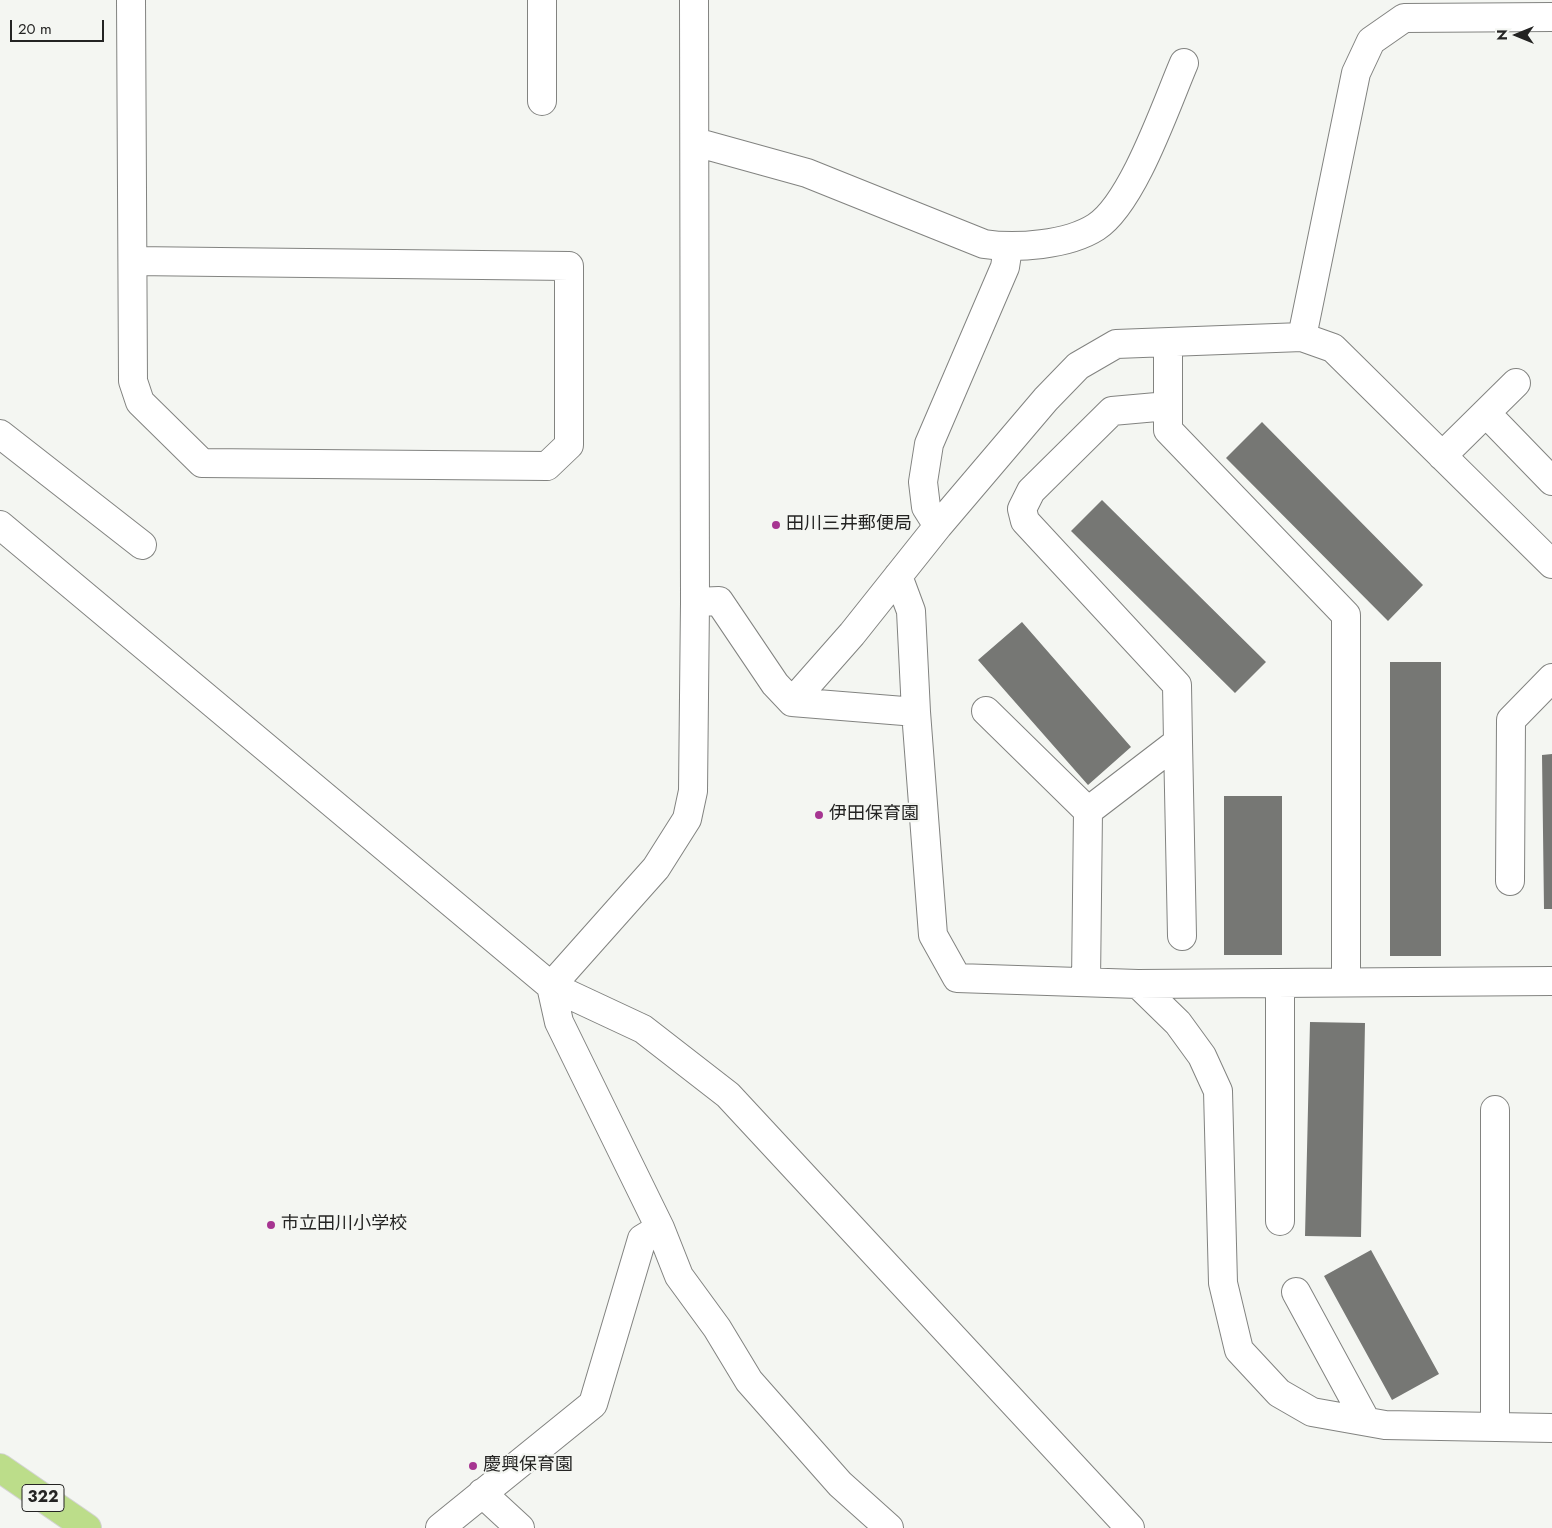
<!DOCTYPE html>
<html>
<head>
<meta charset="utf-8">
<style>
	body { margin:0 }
	#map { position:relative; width:1552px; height:1528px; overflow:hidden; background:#f4f6f2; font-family:Jost,sans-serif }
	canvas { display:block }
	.north { position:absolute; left:1492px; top:10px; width:50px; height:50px; -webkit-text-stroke:4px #f4f6f2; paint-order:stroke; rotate:270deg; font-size:14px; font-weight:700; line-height:20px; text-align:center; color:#242423 }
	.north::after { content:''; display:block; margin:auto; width:18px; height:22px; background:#242423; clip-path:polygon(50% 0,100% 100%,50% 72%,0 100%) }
	.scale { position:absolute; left:10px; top:20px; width:94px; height:22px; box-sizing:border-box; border:2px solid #242423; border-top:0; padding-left:6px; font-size:15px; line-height:18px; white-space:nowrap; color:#242423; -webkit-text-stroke:4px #f4f6f2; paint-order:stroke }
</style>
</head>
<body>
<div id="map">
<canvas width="1552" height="1528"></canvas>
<div class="north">N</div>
<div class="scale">20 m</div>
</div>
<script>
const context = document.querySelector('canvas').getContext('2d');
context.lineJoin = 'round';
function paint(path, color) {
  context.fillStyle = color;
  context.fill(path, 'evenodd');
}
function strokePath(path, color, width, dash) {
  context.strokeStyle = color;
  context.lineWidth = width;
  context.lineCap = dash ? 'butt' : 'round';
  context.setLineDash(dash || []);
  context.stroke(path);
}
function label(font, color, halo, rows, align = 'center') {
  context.font = font + ' Jost,"Noto Sans JP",sans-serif';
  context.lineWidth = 4.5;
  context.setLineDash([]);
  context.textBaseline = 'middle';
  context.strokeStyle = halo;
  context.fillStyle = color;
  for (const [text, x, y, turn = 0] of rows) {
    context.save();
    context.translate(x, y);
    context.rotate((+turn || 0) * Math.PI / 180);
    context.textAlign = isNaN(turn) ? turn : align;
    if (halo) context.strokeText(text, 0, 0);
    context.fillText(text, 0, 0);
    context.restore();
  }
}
paint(new Path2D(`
	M 1262,422 L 1423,585 L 1388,621 L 1226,458 Z
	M 1102,500 L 1266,662 L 1235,693 L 1071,531 Z
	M 1022,622 L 1131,747 L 1088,785 L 978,660 Z
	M 1390,662 L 1441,662 L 1441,956 L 1390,956 Z
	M 1552,754 L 1552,909 L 1544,909 L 1542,755 Z
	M 1224,796 L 1282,796 L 1282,955 L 1224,955 Z
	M 1310,1022 L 1365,1023 L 1361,1237 L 1305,1236 Z
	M 1371,1250 L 1439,1374 L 1392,1400 L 1324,1276 Z`), '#767774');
const minor = new Path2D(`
	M 131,0 L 133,381 L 140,402 L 202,463 L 547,466 L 569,445 L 569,266 L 133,261
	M 542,0 L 542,101
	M 695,142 L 807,173 L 984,244 C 1016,249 1068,245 1096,227 C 1133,203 1166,105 1184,63
	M 1302,337 L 1356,73 L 1371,41 L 1404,18 L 1552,17
	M 1168,343 L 1168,430 L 1346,615 L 1346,982
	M 1168,406 L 1112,411 L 1031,491 L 1022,509 L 1025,521 L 1177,685 L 1178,742
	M 1486,413 L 1552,481
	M 0,434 L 142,545
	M 1442,456 L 1516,383
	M 0,525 L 551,986 L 643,1029 L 728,1095 L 1130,1528
	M 938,526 L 926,507 L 923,482 L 929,444 L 1005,267 L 1008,248
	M 898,576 L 911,611 L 916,712
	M 695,602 L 719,601 L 775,684 L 792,702 L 916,712 L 933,935 L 957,978 L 1138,984 L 1552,981
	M 792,702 L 852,634 L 938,526 L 1046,399 L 1078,366 L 1116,344 L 1302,337 L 1333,348 L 1552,564
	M 986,711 L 1088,811 L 1086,982
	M 1088,811 L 1178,742 L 1182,936
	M 1510,881 L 1511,720 L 1552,678
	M 1280,983 L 1280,1221
	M 1138,984 L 1178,1023 L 1202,1056 L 1218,1091 L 1223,1283 L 1239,1350 L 1279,1393 L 1312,1412 L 1385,1425 L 1552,1428
	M 551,986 L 656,868 L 687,819 L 693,791 L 695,602 L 694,0
	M 551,986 L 559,1022 L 660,1228 L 679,1276 L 717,1328 L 749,1381 L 840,1484 L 889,1528
	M 1495,1110 L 1495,1427
	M 1296,1292 L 1366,1421
	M 482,1493 L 520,1528
	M 440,1528 L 593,1404 L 642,1239 L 660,1228`);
const highway = new Path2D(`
	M 0,1468 L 87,1528`);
strokePath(minor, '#828380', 30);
strokePath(highway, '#d3d3d3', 30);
strokePath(minor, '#fff', 28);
strokePath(highway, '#bcdd8a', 28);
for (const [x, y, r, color] of [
	[776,525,5,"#a63591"],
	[819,815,5,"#a63591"],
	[271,1225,5,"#a63591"],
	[473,1466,5,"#a63591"]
]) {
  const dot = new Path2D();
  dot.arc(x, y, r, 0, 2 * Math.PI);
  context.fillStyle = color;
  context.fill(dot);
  strokePath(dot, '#f4f6f2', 2);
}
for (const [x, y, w] of [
	[43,1498,42]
]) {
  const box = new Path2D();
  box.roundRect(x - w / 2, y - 13.5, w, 27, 4);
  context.fillStyle = '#f4f6f2';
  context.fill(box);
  strokePath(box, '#242423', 1);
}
label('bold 16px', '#242423', null, [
	["322",43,1498]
]);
label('18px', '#242423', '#f4f6f2', [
	["田川三井郵便局",786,525],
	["伊田保育園",829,815],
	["市立田川小学校",281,1225],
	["慶興保育園",483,1466]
], 'left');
</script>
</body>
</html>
